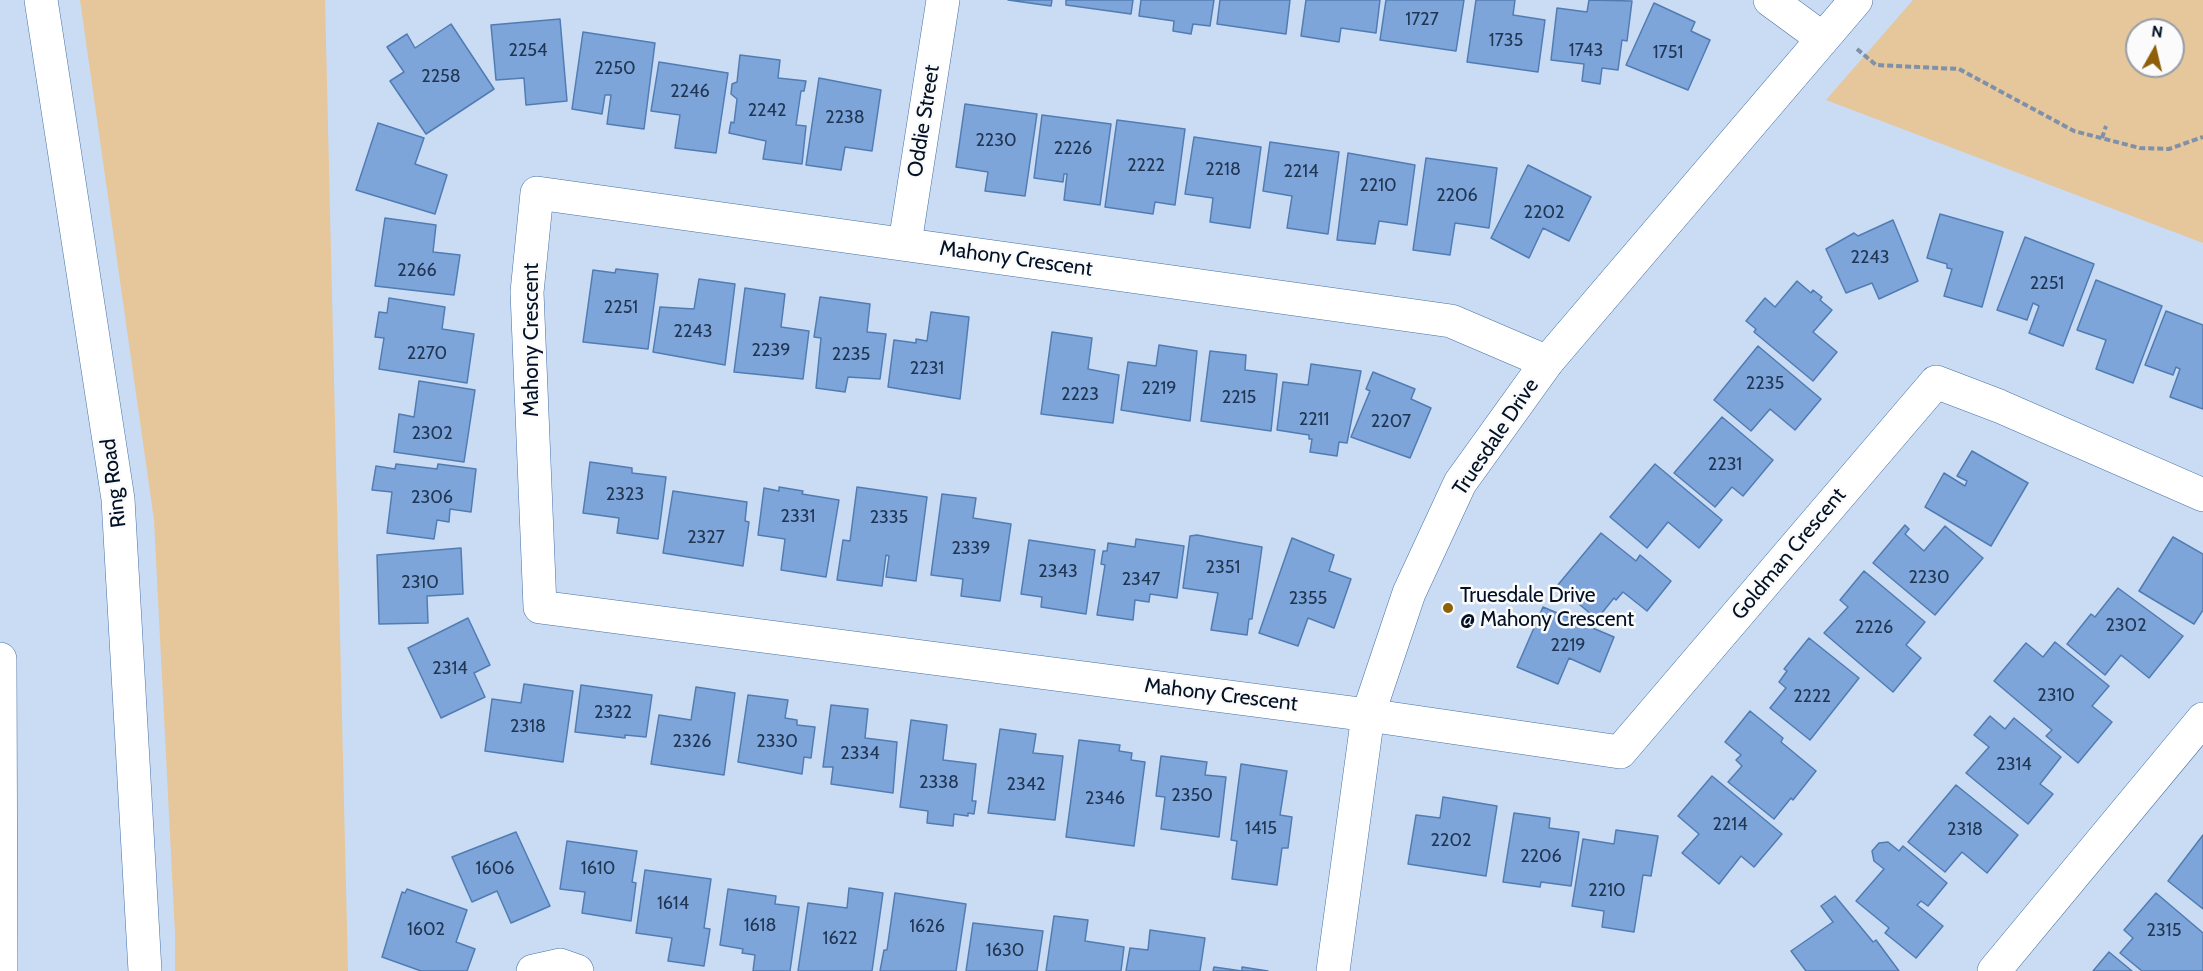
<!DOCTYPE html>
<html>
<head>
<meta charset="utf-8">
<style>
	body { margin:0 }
	#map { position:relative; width:2203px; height:971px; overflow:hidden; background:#c9dcf4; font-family:Cabin,sans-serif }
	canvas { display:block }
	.north { position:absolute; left:2125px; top:18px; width:60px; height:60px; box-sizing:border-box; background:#fbfbfb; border:2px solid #979da6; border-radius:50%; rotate:8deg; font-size:16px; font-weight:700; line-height:24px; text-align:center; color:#021126 }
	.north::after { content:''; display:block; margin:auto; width:21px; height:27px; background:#8e6008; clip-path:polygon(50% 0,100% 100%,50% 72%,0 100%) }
</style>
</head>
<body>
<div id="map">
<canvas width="2203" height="971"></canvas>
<div class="north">N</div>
</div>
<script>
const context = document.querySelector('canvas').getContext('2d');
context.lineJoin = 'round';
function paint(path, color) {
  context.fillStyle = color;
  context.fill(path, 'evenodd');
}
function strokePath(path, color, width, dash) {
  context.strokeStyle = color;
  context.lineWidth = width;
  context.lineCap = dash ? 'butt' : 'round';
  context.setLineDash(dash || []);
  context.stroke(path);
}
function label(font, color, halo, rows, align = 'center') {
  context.font = font + ' Cabin,sans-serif';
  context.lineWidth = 5;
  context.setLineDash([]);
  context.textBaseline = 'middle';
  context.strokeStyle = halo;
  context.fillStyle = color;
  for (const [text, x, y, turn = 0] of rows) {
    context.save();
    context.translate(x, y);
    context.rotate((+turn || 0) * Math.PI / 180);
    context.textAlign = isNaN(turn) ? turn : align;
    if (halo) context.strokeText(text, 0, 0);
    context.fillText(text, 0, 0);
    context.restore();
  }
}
paint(new Path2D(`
	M 80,0 L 325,0 L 348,971 L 175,971 L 175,933 L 154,520 Z
	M 1913,0 L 2203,0 L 2203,243 L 1826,100 ZM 2137,30 L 2173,30 L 2173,66 L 2137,66 Z`), '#e6c69b');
const building = new Path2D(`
	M 1008,0 L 1052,0 L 1051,6 Z
	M 1066,0 L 1133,0 L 1131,14 L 1066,5 Z
	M 1141,0 L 1214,0 L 1210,26 L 1193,24 L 1191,34 L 1173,31 L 1174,21 L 1139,16 Z
	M 1220,0 L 1290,0 L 1286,34 L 1217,24 Z
	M 1306,0 L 1380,0 L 1376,33 L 1341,28 L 1339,42 L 1301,36 Z
	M 1386,0 L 1464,0 L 1456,51 L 1380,40 Z
	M 1476,0 L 1515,0 L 1513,15 L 1545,20 L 1538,72 L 1467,62 Z
	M 1589,0 L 1632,1 L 1627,41 L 1622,40 L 1618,70 L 1602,68 L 1600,84 L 1582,81 L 1584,64 L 1551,60 L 1557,8 L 1587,12 Z
	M 1654,3 L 1695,22 L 1691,31 L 1710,40 L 1688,90 L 1626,65 Z
	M 560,19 L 567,101 L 526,105 L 524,78 L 496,80 L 491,25 Z
	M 451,24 L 494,89 L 426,134 L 390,81 L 404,72 L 387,47 L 407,34 L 415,48 Z
	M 583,32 L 655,43 L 644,129 L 607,124 L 611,95 L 605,95 L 602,114 L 572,109 Z
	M 740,55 L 780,60 L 778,78 L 806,81 L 804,91 L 801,91 L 796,125 L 806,126 L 802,164 L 763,159 L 766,141 L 729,133 L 731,122 L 734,123 L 737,99 L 731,94 L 732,84 L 737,82 Z
	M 659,62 L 728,73 L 716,153 L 675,148 L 680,115 L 651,111 Z
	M 819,78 L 881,90 L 872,151 L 845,147 L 841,170 L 806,165 Z
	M 965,104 L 1037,114 L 1025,196 L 985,191 L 988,172 L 956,167 Z
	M 1042,115 L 1111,124 L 1100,205 L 1064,200 L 1067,174 L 1064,174 L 1063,182 L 1034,178 Z
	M 1117,120 L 1185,129 L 1175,205 L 1155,202 L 1153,214 L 1105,207 Z
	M 378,123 L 424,138 L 415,164 L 447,175 L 435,214 L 356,190 Z
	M 1194,137 L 1261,147 L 1250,228 L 1210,222 L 1213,198 L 1185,194 Z
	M 1270,142 L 1339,152 L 1328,234 L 1287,228 L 1292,196 L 1263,191 Z
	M 1348,153 L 1415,165 L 1407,225 L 1379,221 L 1375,244 L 1337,240 Z
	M 1426,158 L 1497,168 L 1489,228 L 1455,223 L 1450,255 L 1413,250 Z
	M 1528,165 L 1591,197 L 1569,241 L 1543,228 L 1529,258 L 1491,238 Z
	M 1940,214 L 2003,232 L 1982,307 L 1944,296 L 1952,269 L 1947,268 L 1947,264 L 1927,258 Z
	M 385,218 L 436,225 L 433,252 L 460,255 L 454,295 L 375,286 Z
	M 1893,220 L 1918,281 L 1879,299 L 1872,283 L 1846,293 L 1826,249 L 1854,233 L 1858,236 Z
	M 2025,237 L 2094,264 L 2063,346 L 2029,333 L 2039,306 L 2033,303 L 2027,320 L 1997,310 Z
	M 616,269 L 658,274 L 648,349 L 583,342 L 593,270 L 615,273 Z
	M 699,279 L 735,284 L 725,365 L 653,352 L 660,307 L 694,309 Z
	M 2096,280 L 2162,306 L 2133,383 L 2096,369 L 2106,340 L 2077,330 Z
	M 1797,281 L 1811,293 L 1813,290 L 1822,297 L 1820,300 L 1832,310 L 1813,332 L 1837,352 L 1813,381 L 1754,332 L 1756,329 L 1746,321 L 1765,298 L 1775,307 Z
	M 745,288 L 785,294 L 781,327 L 809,331 L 803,379 L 734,372 Z
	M 820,297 L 870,304 L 867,332 L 886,334 L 880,379 L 848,377 L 845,392 L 816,388 L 821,338 L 814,337 Z
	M 389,298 L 445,307 L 442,329 L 474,334 L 467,383 L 379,369 L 384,338 L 375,337 L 379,312 L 387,313 Z
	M 2166,311 L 2203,325 L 2203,409 L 2170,397 L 2180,369 L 2176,367 L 2173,375 L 2145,365 Z
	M 931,312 L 969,317 L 960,399 L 888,387 L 894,340 L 916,343 L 916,339 L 927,341 Z
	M 1052,332 L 1092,338 L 1088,369 L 1119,375 L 1113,423 L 1041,414 Z
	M 1159,345 L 1197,351 L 1190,421 L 1121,410 L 1128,362 L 1156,366 Z
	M 1758,346 L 1821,399 L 1795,430 L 1770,409 L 1751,431 L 1714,400 Z
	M 1210,351 L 1246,355 L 1245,370 L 1277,374 L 1271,431 L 1201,421 Z
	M 1311,364 L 1361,371 L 1347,443 L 1339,442 L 1337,456 L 1310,452 L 1312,439 L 1309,439 L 1309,435 L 1277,430 L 1283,382 L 1308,385 Z
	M 1373,372 L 1415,389 L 1411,399 L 1431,408 L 1410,458 L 1351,437 L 1370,391 L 1366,389 Z
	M 419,381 L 475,390 L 464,462 L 394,452 L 399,414 L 414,417 Z
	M 1722,417 L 1773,460 L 1743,496 L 1732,487 L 1715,507 L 1674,473 Z
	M 1972,451 L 2028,483 L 1991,546 L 1925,507 L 1944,473 L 1965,486 L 1967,481 L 1957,476 Z
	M 590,462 L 632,468 L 632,473 L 666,477 L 658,539 L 617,533 L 619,518 L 583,513 Z
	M 396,464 L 437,469 L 438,464 L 476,469 L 471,512 L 450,509 L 449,522 L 437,520 L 434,539 L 387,533 L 392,492 L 372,490 L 376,466 L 395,469 Z
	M 1655,464 L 1722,520 L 1699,548 L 1668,522 L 1647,548 L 1610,517 Z
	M 779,487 L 803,491 L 802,494 L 839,500 L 826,577 L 781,570 L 785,539 L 758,535 L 764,488 L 779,491 Z
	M 857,487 L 927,497 L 916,581 L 886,577 L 889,556 L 886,555 L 882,586 L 837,580 L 843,540 L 850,541 Z
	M 673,491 L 747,502 L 745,521 L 749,522 L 743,566 L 663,553 Z
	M 942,494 L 976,498 L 973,518 L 1011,524 L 1000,601 L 961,596 L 963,579 L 931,575 Z
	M 1905,525 L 1909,529 L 1905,534 L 1924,551 L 1945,526 L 1983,558 L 1935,615 L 1873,563 Z
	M 1601,533 L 1636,561 L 1640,555 L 1671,581 L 1647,611 L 1623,592 L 1616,600 L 1614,598 L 1597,619 L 1557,586 Z
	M 1197,535 L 1262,547 L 1252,619 L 1249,619 L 1247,635 L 1211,630 L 1218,593 L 1183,588 L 1190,536 Z
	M 2173,537 L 2203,554 L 2203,610 L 2194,624 L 2139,591 Z
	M 1292,538 L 1334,555 L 1329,571 L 1351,579 L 1334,628 L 1308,618 L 1298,646 L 1259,633 Z
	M 1136,539 L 1184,546 L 1177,598 L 1150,594 L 1149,602 L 1135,600 L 1133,620 L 1097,615 L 1105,565 L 1101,564 L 1103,551 L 1107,551 L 1108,543 L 1135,547 Z
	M 1029,540 L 1095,550 L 1086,614 L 1041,607 L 1042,597 L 1021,594 Z
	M 461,548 L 463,594 L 427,596 L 428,623 L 379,624 L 377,555 Z
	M 1864,571 L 1925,622 L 1906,645 L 1921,658 L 1893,692 L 1824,633 L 1848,607 L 1840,600 Z
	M 2118,588 L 2183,636 L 2149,678 L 2121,655 L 2105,675 L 2067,644 L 2091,614 L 2095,617 Z
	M 1543,607 L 1614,637 L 1600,672 L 1569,658 L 1558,684 L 1517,667 Z
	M 468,618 L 490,665 L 474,673 L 485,697 L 441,718 L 408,648 Z
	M 1809,638 L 1859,678 L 1810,740 L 1770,708 L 1786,688 L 1779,682 L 1787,671 L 1784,669 Z
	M 2055,642 L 2109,686 L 2092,706 L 2112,722 L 2078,763 L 2046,736 L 2052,730 L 1994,681 L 2026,643 L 2043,657 Z
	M 524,684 L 573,691 L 563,762 L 485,751 L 492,699 L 521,703 Z
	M 581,685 L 652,695 L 646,737 L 625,735 L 625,738 L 575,732 Z
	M 696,687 L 735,693 L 724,775 L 651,764 L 659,715 L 691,720 Z
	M 748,695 L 788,700 L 785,718 L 797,720 L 797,725 L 815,727 L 811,758 L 804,757 L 802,774 L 738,762 Z
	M 831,705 L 868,709 L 865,738 L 897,742 L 893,793 L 831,784 L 833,767 L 823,767 Z
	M 1750,711 L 1783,738 L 1781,742 L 1816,771 L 1793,800 L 1791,798 L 1774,819 L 1728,782 L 1742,766 L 1736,760 L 1741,755 L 1725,742 Z
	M 1990,716 L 2005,729 L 2014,718 L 2061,757 L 2040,784 L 2053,794 L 2028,824 L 1966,773 L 1989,747 L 1974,735 Z
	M 911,720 L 947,725 L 943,760 L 976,764 L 972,801 L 976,801 L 974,814 L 968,813 L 968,816 L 954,814 L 953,826 L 927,823 L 928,811 L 900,807 Z
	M 1000,729 L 1036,734 L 1033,753 L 1063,756 L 1055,820 L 988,813 Z
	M 1079,740 L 1120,745 L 1119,751 L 1132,753 L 1131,760 L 1145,762 L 1134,846 L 1066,837 Z
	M 1161,756 L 1207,762 L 1205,775 L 1226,777 L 1219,837 L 1161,829 L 1165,797 L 1156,796 Z
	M 1241,764 L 1287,771 L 1280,815 L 1292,817 L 1288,848 L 1282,848 L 1277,885 L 1232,879 L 1237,841 L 1231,840 Z
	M 1712,776 L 1782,834 L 1754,867 L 1741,856 L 1719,884 L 1682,853 L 1699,834 L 1678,816 Z
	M 1956,785 L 2018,835 L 1987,873 L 1962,852 L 1945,872 L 1908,842 Z
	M 1443,797 L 1497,806 L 1486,876 L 1408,864 L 1416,815 L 1440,818 Z
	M 1514,813 L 1550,818 L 1549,828 L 1579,832 L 1571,886 L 1541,882 L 1540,887 L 1503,882 Z
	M 1616,830 L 1658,836 L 1651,876 L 1643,875 L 1634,932 L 1602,927 L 1604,911 L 1572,906 L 1583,839 L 1614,844 Z
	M 516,832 L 550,906 L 511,923 L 497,891 L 472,902 L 452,857 Z
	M 2203,835 L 2203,909 L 2168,881 Z
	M 567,841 L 637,851 L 632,882 L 636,883 L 631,921 L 582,913 L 585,892 L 560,889 Z
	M 1888,842 L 1899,851 L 1903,846 L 1947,883 L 1928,906 L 1921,901 L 1917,905 L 1943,926 L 1916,958 L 1885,933 L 1889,928 L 1856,901 L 1884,869 L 1874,861 L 1872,851 L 1879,843 Z
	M 645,870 L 711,879 L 704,928 L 710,929 L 704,966 L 668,961 L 672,938 L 636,933 Z
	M 849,888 L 883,893 L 872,971 L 798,971 L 808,903 L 847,908 Z
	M 407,889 L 467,910 L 456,942 L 475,949 L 467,971 L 421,971 L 382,957 L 402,892 L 405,893 Z
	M 728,889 L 776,896 L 775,904 L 799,907 L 790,971 L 753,971 L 755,955 L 742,953 L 743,949 L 720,945 Z
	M 895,893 L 966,904 L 956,971 L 880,971 L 884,950 L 887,950 Z
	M 2156,893 L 2203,933 L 2203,971 L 2142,971 L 2120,953 L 2133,938 L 2124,930 Z
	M 1835,896 L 1873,942 L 1876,940 L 1899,971 L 1806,971 L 1791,951 L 1833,922 L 1821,906 Z
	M 1054,916 L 1088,920 L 1085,941 L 1124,947 L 1121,971 L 1046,971 Z
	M 973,923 L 1043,931 L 1037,971 L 966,971 Z
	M 1150,930 L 1205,938 L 1200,971 L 1126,971 L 1130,948 L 1148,950 Z
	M 2109,952 L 2132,971 L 2093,971 Z
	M 1214,967 L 1242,971 L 1242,967 L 1268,971 L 1213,971 Z`);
paint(building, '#7da5da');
strokePath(building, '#517cb3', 1.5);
const street = new Path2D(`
	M 1770,0 L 1822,38
	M 905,243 L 943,0
	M 1547,362 L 1451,321 L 537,193 L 527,292 L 540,607 L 1368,715 L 1620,752 L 1936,382 L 1999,406 L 2203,495
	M 533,971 L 560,965 L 577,971
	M 1994,971 L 2203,719`);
const secondary = new Path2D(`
	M 1333,971 L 1368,715 L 1409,593 L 1460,483 L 1547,362 L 1856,0`);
const highway = new Path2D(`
	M 41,0 L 118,499 L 145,971
	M 0,659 L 1,971`);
strokePath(street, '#4670a6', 34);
strokePath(secondary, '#4670a6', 34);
strokePath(highway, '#4670a6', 34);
strokePath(new Path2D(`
	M 1857,49 L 1876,65 L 1959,69 L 2074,131 L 2140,148 L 2169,149 L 2203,137
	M 2102,138 L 2106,126`), '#7f91a8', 4, [6, 3]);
strokePath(street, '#fff', 33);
strokePath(secondary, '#fff', 33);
strokePath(highway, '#fff', 33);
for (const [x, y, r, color] of [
	[1448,608,6,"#8e6008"]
]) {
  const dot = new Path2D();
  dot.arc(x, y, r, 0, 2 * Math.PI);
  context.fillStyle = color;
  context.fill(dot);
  strokePath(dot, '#fbfbfb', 2);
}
label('18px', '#213653', null, [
	["1727",1422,20],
	["1735",1506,41],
	["2254",528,51],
	["1743",1586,51],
	["1751",1668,53],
	["2250",615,69],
	["2258",441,77],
	["2246",690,92],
	["2242",767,111],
	["2238",845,118],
	["2230",996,141],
	["2226",1073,149],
	["2222",1146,166],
	["2218",1223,170],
	["2214",1301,172],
	["2210",1378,186],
	["2206",1457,196],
	["2202",1544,213],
	["2243",1870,258],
	["2266",417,271],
	["2251",2047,284],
	["2251",621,308],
	["2243",693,332],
	["2239",771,351],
	["2270",427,354],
	["2235",851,355],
	["2231",927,369],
	["2235",1765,384],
	["2219",1159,389],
	["2223",1080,395],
	["2215",1239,398],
	["2211",1314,420],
	["2207",1391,422],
	["2302",432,434],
	["2231",1725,465],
	["2323",625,495],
	["2306",432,498],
	["2331",798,517],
	["2335",889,518],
	["2327",706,538],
	["2339",971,549],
	["2351",1223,568],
	["2343",1058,572],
	["2230",1929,578],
	["2347",1141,580],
	["2310",420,583],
	["2355",1308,599],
	["2302",2126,626],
	["2226",1874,628],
	["2219",1568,646],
	["2314",450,669],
	["2310",2056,696],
	["2222",1812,697],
	["2322",613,713],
	["2318",528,727],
	["2326",692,742],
	["2330",777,742],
	["2334",860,754],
	["2314",2014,765],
	["2338",939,783],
	["2342",1026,785],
	["2350",1192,796],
	["2346",1105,799],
	["2214",1730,825],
	["1415",1261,829],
	["2318",1965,830],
	["2202",1451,841],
	["2206",1541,857],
	["1606",495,869],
	["1610",598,869],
	["2210",1607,891],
	["1614",673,904],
	["1618",760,926],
	["1626",927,927],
	["1602",426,930],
	["2315",2164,931],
	["1622",840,939],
	["1630",1005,951]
]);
label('21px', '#021126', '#fbfbfb', [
	["Oddie Street",924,121,-81],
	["Mahony Crescent",1016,259,8],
	["Mahony Crescent",532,340,-90],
	["Truesdale Drive",1496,437,-56],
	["Ring Road",114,483,-97],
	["Goldman Crescent",1789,554,-50],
	["Mahony Crescent",1221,695,7]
]);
label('21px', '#021126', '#fbfbfb', [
	["Truesdale Drive",1460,596],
	["@ Mahony Crescent",1460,620]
], 'left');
</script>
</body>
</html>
